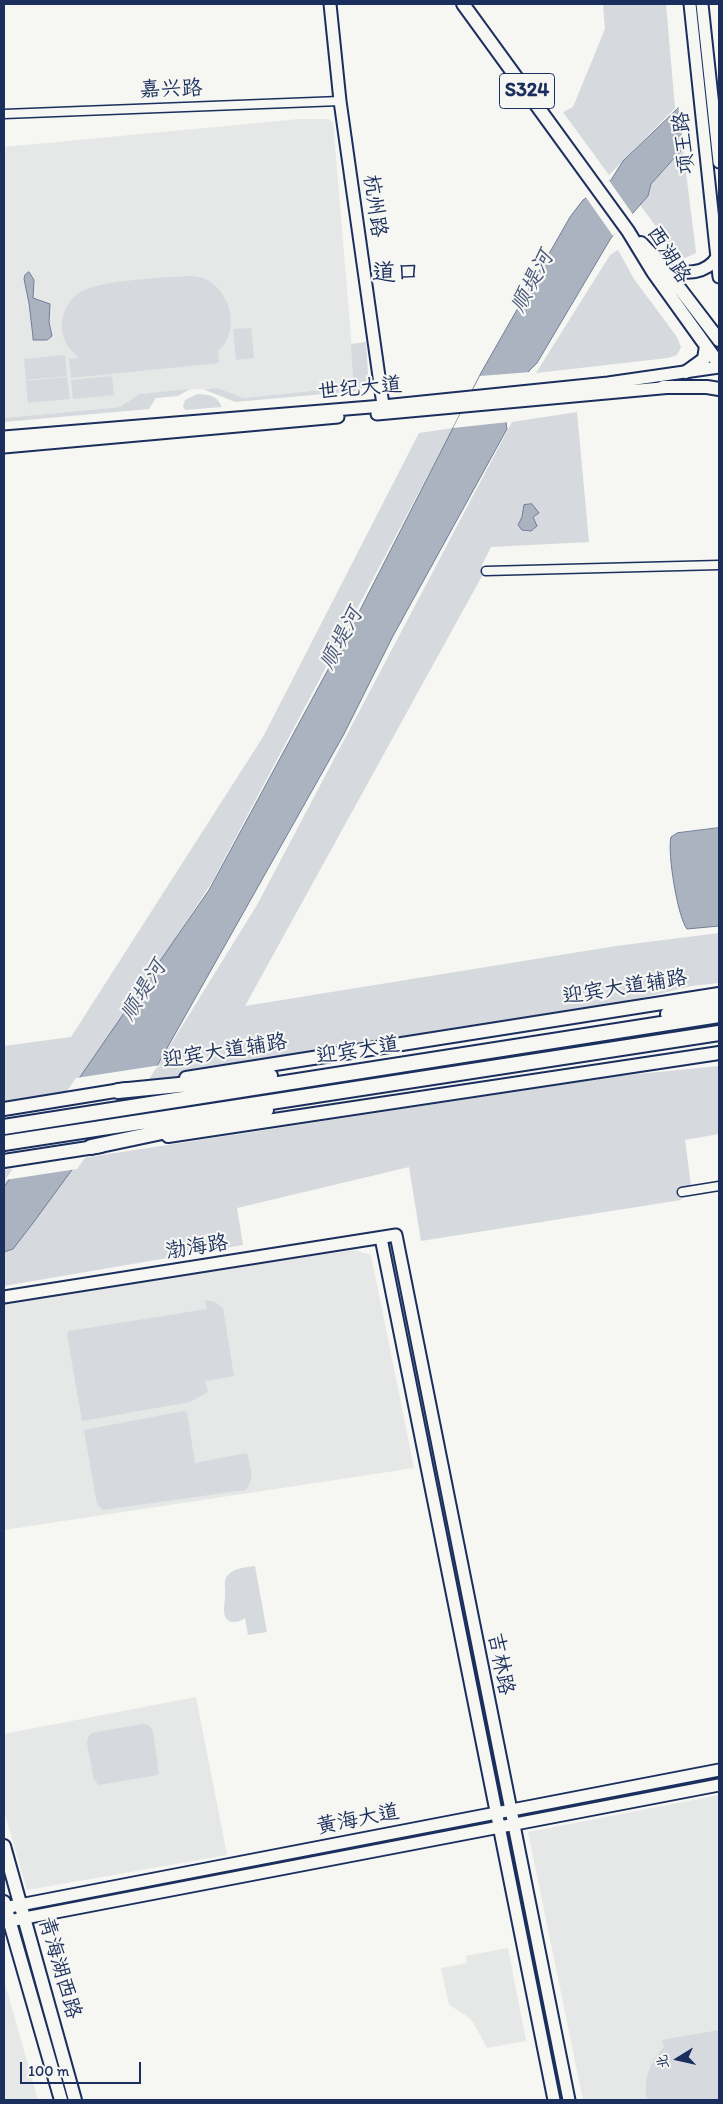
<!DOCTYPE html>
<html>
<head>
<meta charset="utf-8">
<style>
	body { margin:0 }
	#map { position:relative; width:723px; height:2104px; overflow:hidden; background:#f6f6f2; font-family:Itim,"LXGW WenKai TC",sans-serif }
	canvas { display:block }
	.frame { position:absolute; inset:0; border:5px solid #1b2f5e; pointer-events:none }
	.north { position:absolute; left:653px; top:2034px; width:50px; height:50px; -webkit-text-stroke:4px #f6f6f2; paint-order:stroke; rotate:260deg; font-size:14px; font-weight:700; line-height:20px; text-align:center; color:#1b2f5e }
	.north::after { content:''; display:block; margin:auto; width:18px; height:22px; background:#1b2f5e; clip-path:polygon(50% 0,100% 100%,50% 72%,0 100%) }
	.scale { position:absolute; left:20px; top:2062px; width:121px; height:22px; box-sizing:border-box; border:2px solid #1b2f5e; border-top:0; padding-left:6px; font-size:15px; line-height:18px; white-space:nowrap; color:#1b2f5e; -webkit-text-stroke:4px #f6f6f2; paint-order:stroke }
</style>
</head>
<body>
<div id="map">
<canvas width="723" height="2104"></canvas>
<div class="frame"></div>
<div class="north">北</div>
<div class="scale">100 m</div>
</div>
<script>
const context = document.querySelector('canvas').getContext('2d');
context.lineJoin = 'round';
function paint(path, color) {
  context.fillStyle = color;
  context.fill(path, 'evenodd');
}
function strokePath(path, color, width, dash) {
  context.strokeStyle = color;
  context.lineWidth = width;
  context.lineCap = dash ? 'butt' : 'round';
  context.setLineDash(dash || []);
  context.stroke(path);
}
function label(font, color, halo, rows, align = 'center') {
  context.font = font + ' Itim,"LXGW WenKai TC",sans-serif';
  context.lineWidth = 4.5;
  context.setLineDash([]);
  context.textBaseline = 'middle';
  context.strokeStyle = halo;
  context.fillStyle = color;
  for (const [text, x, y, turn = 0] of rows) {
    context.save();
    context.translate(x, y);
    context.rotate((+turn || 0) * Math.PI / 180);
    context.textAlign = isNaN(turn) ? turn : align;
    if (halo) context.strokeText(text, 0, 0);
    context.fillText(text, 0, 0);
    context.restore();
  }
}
paint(new Path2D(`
	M 300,119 L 328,119 L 333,122 L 354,373 L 351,382 L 340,388 L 244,398 L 217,388 L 209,388 L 139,394 L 120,407 L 4,418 L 4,147 Z
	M 355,1250 L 371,1255 L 414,1468 L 4,1530 L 4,1303 L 230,1267 Z
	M 196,1697 L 227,1855 L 27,1890 L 4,1811 L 4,1734 Z
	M 719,1795 L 719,2100 L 583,2100 L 528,1832 Z
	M 508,1948 L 526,2041 L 487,2048 L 473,2022 L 467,2016 L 449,2005 L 441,1968 L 467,1963 L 466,1956 Z
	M 4,1980 L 38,2100 L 4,2100 Z`), '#e6e7e7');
paint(new Path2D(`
	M 603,4 L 666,4 L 675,108 L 609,175 L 563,112 L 573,107 L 605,29 Z
	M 683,148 L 696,253 L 685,258 L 677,255 L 640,205 L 648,196 L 651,184 Z
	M 618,250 L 634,279 L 677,337 L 681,347 L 677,355 L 668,358 L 536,373 L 610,255 Z
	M 186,276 C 192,276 199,276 205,279 C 231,291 241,331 218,351 L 219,363 L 71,378 L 69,359 L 79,358 C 68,349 60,337 62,322 C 63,312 69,301 76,295 C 93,280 161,278 186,276 Z
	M 251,328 L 254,358 L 236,360 L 233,329 Z
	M 366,342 L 368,374 L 366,386 L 358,391 L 235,402 L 203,389 L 217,388 L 244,398 L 340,388 L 351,382 L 353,377 L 351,344 Z
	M 65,355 L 67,376 L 26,380 L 24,359 Z
	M 112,376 L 114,395 L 73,399 L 71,380 Z
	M 67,377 L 70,399 L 28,403 L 26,381 Z
	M 190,389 L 178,396 L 156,398 L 149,409 L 4,422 L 4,418 L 120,407 L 139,394 Z
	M 197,394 C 210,395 217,395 222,407 L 185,410 L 183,406 L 185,400 Z
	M 577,412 L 589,542 L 491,547 L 482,565 L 482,576 L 245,1006 L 616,946 L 719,933 L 719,983 L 692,986 L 521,1027 L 154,1085 L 148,1081 L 257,905 L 512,422 Z
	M 453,428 L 212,882 L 72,1098 L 4,1109 L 4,1046 L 71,1037 L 263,737 L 419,433 Z
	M 719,1066 L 719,1134 L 685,1140 L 691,1186 L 682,1188 L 681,1200 L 421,1241 L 409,1167 L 237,1208 L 243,1245 L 4,1286 L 4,1170 L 618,1076 Z
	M 205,1300 L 215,1302 L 223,1308 L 234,1376 L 205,1381 L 208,1392 L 190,1402 L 82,1421 L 67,1334 L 69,1331 L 207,1309 Z
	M 184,1411 L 187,1412 L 195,1463 L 247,1453 C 250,1467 256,1479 245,1490 L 103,1510 L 97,1504 L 84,1430 Z
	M 255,1566 L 267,1632 L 248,1635 L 245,1618 C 242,1620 239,1622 234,1622 C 220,1621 225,1606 225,1596 C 226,1588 222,1580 229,1574 C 235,1568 247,1567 255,1566 Z
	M 142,1724 L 148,1725 L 153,1731 L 159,1774 L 153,1776 L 99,1785 L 94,1780 L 87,1743 L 88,1737 L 92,1733 Z
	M 719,2030 L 719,2100 L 647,2100 C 643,2079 650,2062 664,2047 L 662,2040 Z`), '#d6d9dd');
const water = new Path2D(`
	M 719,50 L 719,108 L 651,184 L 648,196 L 611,238 L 537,363 L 529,371 L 506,422 L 507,429 L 393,636 L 344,734 L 157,1066 L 140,1077 L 33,1223 L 13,1249 L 4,1252 L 4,1187 L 209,890 L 358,614 L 482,371 L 570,217 L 583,200 L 611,180 L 623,161 L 678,108 Z
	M 29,272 L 34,280 L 33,298 L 50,304 L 49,322 L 52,336 L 47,340 L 33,340 L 33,337 L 29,303 L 24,279 L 25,275 Z
	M 532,504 L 539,513 L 533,517 L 537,526 L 531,531 L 522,530 L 518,525 L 522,517 L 524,505 Z
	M 719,828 L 719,926 L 687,929 C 678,918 667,853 671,837 L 677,833 Z`);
paint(water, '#abb2c0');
strokePath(water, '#717e99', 1);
paint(new Path2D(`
	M 719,48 L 719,111 L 684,151 L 678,104 Z
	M 608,179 L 634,216 L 613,236 L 585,196 Z
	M 531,372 L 509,422 L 453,428 L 480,376 Z
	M 161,1065 L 142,1079 L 77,1169 L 5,1180 L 76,1078 Z`), '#f6f6f2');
const street = new Path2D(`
	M 4,114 L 340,101
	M 486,571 L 719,565
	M 682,1192 L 719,1186`);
const secondary = new Path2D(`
	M 330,4 L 340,101 L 384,412
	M 690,4 L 719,277
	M 702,4 L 719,162
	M 667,271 C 686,273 706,275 717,257
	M 377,414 L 672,387
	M 4,437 L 383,406 L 608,383 L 719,367
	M 4,447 L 338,417
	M 381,1238 L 554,2100
	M 4,1297 L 396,1235 L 569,2100
	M 4,1908 L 719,1770
	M 4,1922 L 719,1785`);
const primary = new Path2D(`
	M 463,4 L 628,231 L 653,272 L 719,364
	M 641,243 L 661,264 L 719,340
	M 686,372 L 704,359 L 706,346
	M 663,387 L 707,387 L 719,389
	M 186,1078 L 719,994
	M 4,1109 L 127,1089
	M 168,1136 L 719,1053
	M 4,1161 L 101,1146
	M 4,1846 L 75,2100
	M 4,1902 L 61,2100`);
const highway = new Path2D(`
	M 668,1014 L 719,1004
	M 118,1091 L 270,1076
	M 4,1127 L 719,1015
	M 4,1143 L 719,1033
	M 91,1147 L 266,1110`);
strokePath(street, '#1b2f5e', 11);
strokePath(secondary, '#1b2f5e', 15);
strokePath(primary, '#1b2f5e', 16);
strokePath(highway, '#1b2f5e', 18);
strokePath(street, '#f6f6f2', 8);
strokePath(secondary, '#f6f6f2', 11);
strokePath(primary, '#f6f6f2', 12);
strokePath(highway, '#f6f6f2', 14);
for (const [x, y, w] of [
	[527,91,55]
]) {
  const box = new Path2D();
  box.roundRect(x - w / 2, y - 17.5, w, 35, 4);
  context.fillStyle = '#f6f6f2';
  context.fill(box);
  strokePath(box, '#1b2f5e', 1);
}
label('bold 20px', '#1b2f5e', null, [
	["S324",527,91]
]);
label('21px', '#1b2f5e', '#f6f6f2', [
	["嘉兴路",171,90,-2],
	["项王路",685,143,-96],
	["杭州路",374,206,82],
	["西湖路",668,255,58],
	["世纪大道",360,389,-5],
	["迎宾大道辅路",625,988,-9],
	["迎宾大道",358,1051,-9],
	["迎宾大道辅路",225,1052,-9],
	["渤海路",197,1248,-9],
	["吉林路",500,1664,79],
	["黄海大道",358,1820,-11],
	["青海湖西路",59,1968,74]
]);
label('italic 22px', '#46567b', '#f6f6f2', [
	["顺堤河",533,282,-62],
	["顺堤河",342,639,-62],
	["顺堤河",144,991,-58]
]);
label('24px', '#1b2f5e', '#f6f6f2', [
	["道口",396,274]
]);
</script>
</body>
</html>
